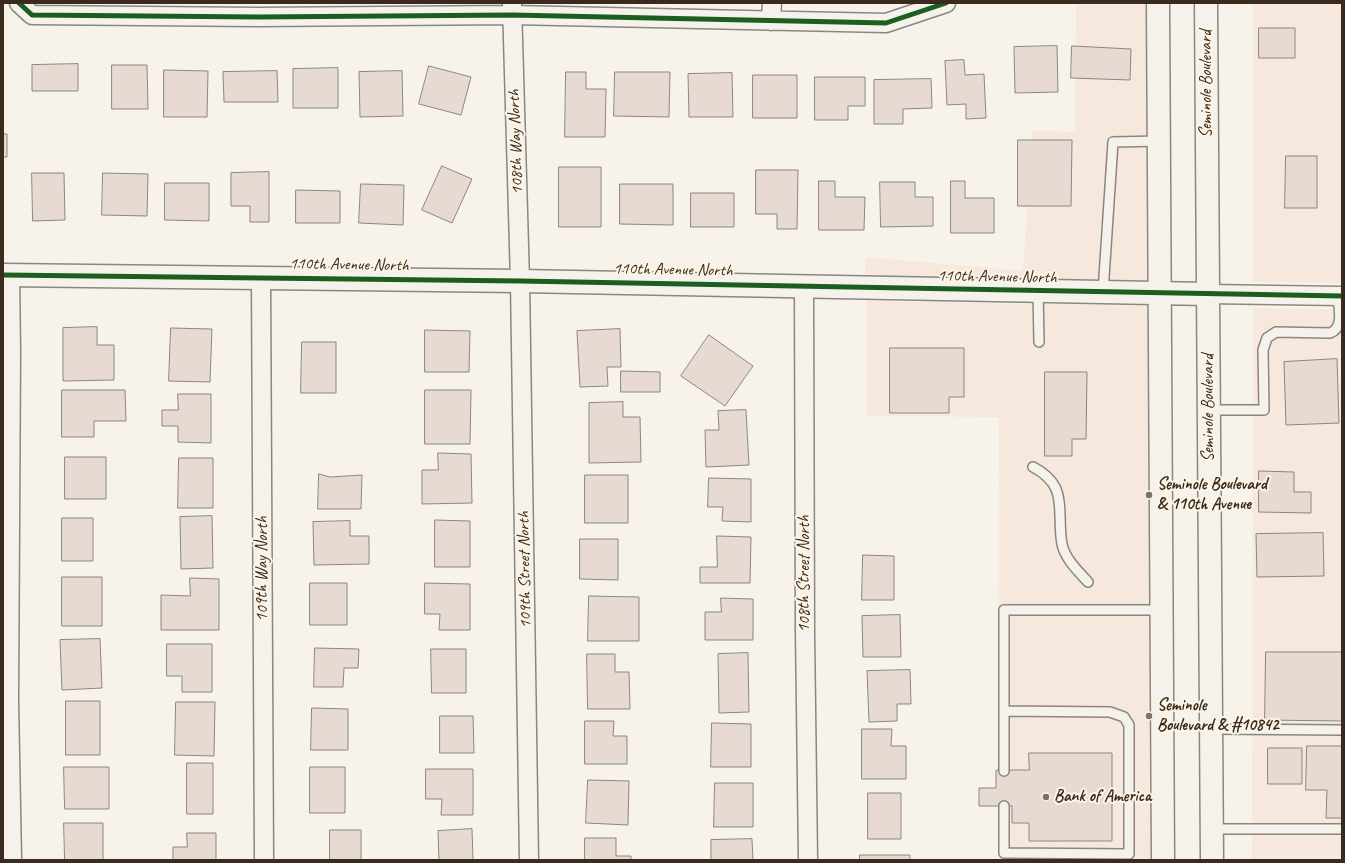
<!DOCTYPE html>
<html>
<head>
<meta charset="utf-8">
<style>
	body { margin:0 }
	#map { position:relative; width:1345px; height:863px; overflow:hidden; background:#f7f3ea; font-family:Caveat,sans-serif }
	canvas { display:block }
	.frame { position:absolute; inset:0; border:4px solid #3b2a1e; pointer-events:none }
</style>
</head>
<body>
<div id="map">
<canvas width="1345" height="863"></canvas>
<div class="frame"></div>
</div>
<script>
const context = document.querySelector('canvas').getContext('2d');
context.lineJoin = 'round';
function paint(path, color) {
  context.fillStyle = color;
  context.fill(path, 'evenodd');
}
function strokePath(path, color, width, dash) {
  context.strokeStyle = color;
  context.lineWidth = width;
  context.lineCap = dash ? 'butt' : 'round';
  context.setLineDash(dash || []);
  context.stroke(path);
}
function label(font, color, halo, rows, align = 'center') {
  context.font = font + ' Caveat,sans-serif';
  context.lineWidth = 4;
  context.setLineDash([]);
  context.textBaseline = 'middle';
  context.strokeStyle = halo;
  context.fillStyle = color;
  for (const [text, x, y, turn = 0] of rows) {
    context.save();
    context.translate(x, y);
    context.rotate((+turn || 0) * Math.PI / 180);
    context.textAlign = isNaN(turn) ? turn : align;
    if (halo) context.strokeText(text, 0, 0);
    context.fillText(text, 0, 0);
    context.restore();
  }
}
paint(new Path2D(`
	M 1253,3 L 1342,3 L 1342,283 L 1253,282 Z
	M 1076,5 L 1147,5 L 1149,281 L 865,276 L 865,257 L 1023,271 L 1032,130 L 1075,132 Z
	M 866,301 L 1149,306 L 1150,860 L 1000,860 L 998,694 L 999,417 L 867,416 Z
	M 1253,308 L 1342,309 L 1342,860 L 1252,860 Z`), '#f6e8dc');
const building = new Path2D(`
	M 1259,28 L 1295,28 L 1295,58 L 1259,58 Z
	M 1057,46 L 1058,92 L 1015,93 L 1014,47 Z
	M 1072,46 L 1131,49 L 1130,80 L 1071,78 Z
	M 964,60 L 965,75 L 984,74 L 986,118 L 966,119 L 966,104 L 947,105 L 945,61 Z
	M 78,64 L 78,91 L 32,91 L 32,65 Z
	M 112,65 L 147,65 L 148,109 L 112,109 Z
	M 429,66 L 471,77 L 461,115 L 419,104 Z
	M 338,68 L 338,108 L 293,108 L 293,69 Z
	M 164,70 L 208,71 L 207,117 L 164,117 Z
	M 277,71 L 278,102 L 224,102 L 223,72 Z
	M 402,71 L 403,116 L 360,117 L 359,72 Z
	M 566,72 L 586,72 L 586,89 L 606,89 L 605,137 L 565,137 Z
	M 615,72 L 670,72 L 669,117 L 614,116 Z
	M 732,73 L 733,117 L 689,117 L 688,74 Z
	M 753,75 L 797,75 L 797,118 L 753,118 Z
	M 815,77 L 865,77 L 865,106 L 848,106 L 848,120 L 815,120 Z
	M 931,79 L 932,108 L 903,109 L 903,124 L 874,124 L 874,80 Z
	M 3,134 L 7,134 L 7,157 L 3,157 Z
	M 1018,140 L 1072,140 L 1071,206 L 1018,206 Z
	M 1286,156 L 1317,156 L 1317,208 L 1285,208 Z
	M 442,166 L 472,179 L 452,223 L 422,210 Z
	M 559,167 L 601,167 L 601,227 L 559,227 Z
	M 756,170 L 798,170 L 797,229 L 777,229 L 777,214 L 756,214 Z
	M 269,172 L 269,222 L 250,222 L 250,206 L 231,206 L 231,173 Z
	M 32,173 L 64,173 L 65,220 L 33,221 Z
	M 103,173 L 148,174 L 147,216 L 102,215 Z
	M 819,181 L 835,181 L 835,197 L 865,197 L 864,230 L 819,230 Z
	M 951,181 L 965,181 L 965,198 L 994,198 L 994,233 L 951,233 Z
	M 880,182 L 915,182 L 915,197 L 933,197 L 933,226 L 881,227 Z
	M 165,183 L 209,183 L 209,221 L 165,220 Z
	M 361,184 L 404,185 L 403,225 L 359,223 Z
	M 620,184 L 673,184 L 673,225 L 620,224 Z
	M 296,190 L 340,191 L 340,223 L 296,223 Z
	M 691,193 L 734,193 L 734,227 L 691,227 Z
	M 97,327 L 97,345 L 114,345 L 114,380 L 63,381 L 63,328 Z
	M 171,328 L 212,329 L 210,382 L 169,381 Z
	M 620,329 L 621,367 L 607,367 L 608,386 L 580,387 L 577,331 Z
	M 425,330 L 470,331 L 469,372 L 425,372 Z
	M 709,335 L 753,366 L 725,406 L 681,376 Z
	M 302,342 L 336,342 L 336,393 L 301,393 Z
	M 890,348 L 964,348 L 964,397 L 949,397 L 949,413 L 890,413 Z
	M 1337,359 L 1339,423 L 1286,425 L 1284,362 Z
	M 621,371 L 660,372 L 660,392 L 621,392 Z
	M 1045,372 L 1087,372 L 1086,439 L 1072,439 L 1072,456 L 1045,456 Z
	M 62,390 L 125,390 L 126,421 L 94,421 L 94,437 L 62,437 Z
	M 425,390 L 471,390 L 470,444 L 425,444 Z
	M 178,394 L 211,394 L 211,443 L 178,442 L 178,426 L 162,426 L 162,410 L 178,410 Z
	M 623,402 L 623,417 L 640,417 L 641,462 L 589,463 L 589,403 Z
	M 746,410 L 749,465 L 706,467 L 705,430 L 719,430 L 718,411 Z
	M 438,453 L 471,454 L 472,503 L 422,504 L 422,470 L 438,470 Z
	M 65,457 L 106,457 L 106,499 L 65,499 Z
	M 179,458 L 213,458 L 213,508 L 178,508 Z
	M 1259,471 L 1294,472 L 1294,492 L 1311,492 L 1311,513 L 1259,512 Z
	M 319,474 L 330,477 L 362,475 L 361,509 L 318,509 Z
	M 585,475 L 628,475 L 628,523 L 585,523 Z
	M 709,478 L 751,479 L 751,522 L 722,521 L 723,507 L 708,507 Z
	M 212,516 L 213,568 L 181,569 L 180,517 Z
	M 62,518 L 93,518 L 93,561 L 62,561 Z
	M 435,520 L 470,521 L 470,567 L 435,567 Z
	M 350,521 L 350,536 L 369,536 L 369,564 L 314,565 L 313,522 Z
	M 1323,533 L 1324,576 L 1257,577 L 1256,534 Z
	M 717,536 L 751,537 L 750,583 L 700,583 L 700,567 L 717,567 Z
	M 580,539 L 618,539 L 618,580 L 580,579 Z
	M 863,555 L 894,556 L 894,600 L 862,600 Z
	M 62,577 L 102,577 L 102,626 L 62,626 Z
	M 190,578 L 219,579 L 219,630 L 161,630 L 161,595 L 190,596 Z
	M 310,583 L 347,583 L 347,625 L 310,625 Z
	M 425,583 L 470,584 L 470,630 L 439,630 L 440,614 L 425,614 Z
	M 589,596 L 639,597 L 639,641 L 588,641 Z
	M 721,598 L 753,599 L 753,640 L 705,640 L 705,612 L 721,612 Z
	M 900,615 L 901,657 L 863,657 L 862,616 Z
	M 100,639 L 102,688 L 62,690 L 60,640 Z
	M 167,644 L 212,644 L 212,692 L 182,692 L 182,676 L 167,676 Z
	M 315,648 L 359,649 L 358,668 L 344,668 L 343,687 L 314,687 Z
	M 431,649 L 466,649 L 466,693 L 432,693 Z
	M 1266,652 L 1342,652 L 1342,721 L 1265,720 Z
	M 748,653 L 749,712 L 719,713 L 718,654 Z
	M 587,654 L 615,654 L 615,672 L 629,672 L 630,709 L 588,709 Z
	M 910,670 L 911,704 L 897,704 L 897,721 L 869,722 L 867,671 Z
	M 66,701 L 100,701 L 100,755 L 66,755 Z
	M 176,702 L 215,702 L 214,756 L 175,755 Z
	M 312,708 L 348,709 L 348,750 L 311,750 Z
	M 440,716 L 473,716 L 474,753 L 440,753 Z
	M 585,721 L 614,721 L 613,736 L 627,736 L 627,764 L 585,764 Z
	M 712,723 L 751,724 L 751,767 L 711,767 Z
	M 862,729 L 892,729 L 891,746 L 906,746 L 906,779 L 862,779 Z
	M 1307,746 L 1342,746 L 1342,818 L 1326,818 L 1327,790 L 1306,790 Z
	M 1268,748 L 1302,748 L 1302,784 L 1268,784 Z
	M 1029,753 L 1112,753 L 1112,841 L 1029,841 L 1029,823 L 1012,823 L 1012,806 L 979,806 L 979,788 L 996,788 L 996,770 L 1029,770 Z
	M 187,763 L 213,763 L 213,814 L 187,814 Z
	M 64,767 L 109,767 L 109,809 L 65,809 Z
	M 310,767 L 345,767 L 345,813 L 310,813 Z
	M 426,769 L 473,769 L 473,815 L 441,815 L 442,799 L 426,799 Z
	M 588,780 L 629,781 L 628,825 L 586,823 Z
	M 715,783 L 753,783 L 753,827 L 714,827 Z
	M 868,793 L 901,793 L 901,839 L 868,839 Z
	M 64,823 L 103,823 L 103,860 L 65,860 Z
	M 472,829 L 473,860 L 439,860 L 438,831 Z
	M 330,830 L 361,830 L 361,860 L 330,860 Z
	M 187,833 L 216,833 L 216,860 L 173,860 L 173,847 L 187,847 Z
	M 585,838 L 616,838 L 616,856 L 631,856 L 631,860 L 585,860 Z
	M 752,839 L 753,860 L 711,860 L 711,840 Z
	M 860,855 L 910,855 L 910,860 L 860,860 Z`);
paint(building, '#e7dad3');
strokePath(building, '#8b867f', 1);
const service = new Path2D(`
	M 1038,291 L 1039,342
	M 1103,292 L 1113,142 L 1160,141
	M 1209,410 L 1264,410 L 1263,350 L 1267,338 L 1276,332 L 1330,333 C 1344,328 1339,309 1338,296
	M 1033,467 C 1070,486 1056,512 1062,544 C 1065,559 1078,571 1088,582
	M 1004,711 L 1110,712 L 1124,717 L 1129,725 L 1129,854 L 1004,853 L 1004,806
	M 1211,729 L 1342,730
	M 1004,771 L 1004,610 L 1162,610
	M 1212,829 L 1342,829`);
const minor = new Path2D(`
	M 19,3 L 32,15 L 258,17 L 512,15 L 886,23 L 946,3
	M 512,4 L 520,281 L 529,860
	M 771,21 L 772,3
	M 10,275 L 11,352 L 9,700 L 12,860
	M 261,278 L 264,860
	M 804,287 L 805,631 L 808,860
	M 1207,294 L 1342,296`);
const tertiary = new Path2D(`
	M 3,275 L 520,281 L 1207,294`);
const primary = new Path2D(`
	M 1158,3 L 1163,860
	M 1206,3 L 1212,860`);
strokePath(service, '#8b867f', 12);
strokePath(minor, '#8b867f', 21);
strokePath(tertiary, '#8b867f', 25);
strokePath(primary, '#8b867f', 25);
strokePath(service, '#f5f2ec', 9);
strokePath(minor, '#f5f2ec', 18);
strokePath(tertiary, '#f5f2ec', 22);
strokePath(primary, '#f5f2ec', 22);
strokePath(new Path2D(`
	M 19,3 L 32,15 L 258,17 L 512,15 L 886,23 L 946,3
	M 3,275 L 520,281 L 1342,296`), '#1b5e20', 5);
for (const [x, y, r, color] of [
	[1149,495,4,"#7d7065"],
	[1149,716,4,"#7d7065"],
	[1046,797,4,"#7d7065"]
]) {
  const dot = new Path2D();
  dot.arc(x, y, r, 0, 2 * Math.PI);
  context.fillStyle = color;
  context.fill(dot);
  strokePath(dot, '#fcf5e5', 1.5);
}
label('17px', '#3b2a1e', '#fcf5e5', [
	["Seminole Boulevard",1207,84,-90],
	["108th Way North",516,142,-92],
	["110th Avenue North",349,265,1],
	["110th Avenue North",673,270,1],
	["110th Avenue North",997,277,1],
	["Seminole Boulevard",1209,408,-90],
	["109th Way North",263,569,-90],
	["109th Street North",525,570,-91],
	["108th Street North",805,574,-90]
]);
label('bold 17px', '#3b2a1e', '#fcf5e5', [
	["Seminole Boulevard",1157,485],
	["& 110th Avenue",1157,505],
	["Seminole",1157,706],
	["Boulevard & #10842",1157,726],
	["Bank of America",1054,797]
], 'left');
</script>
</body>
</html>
